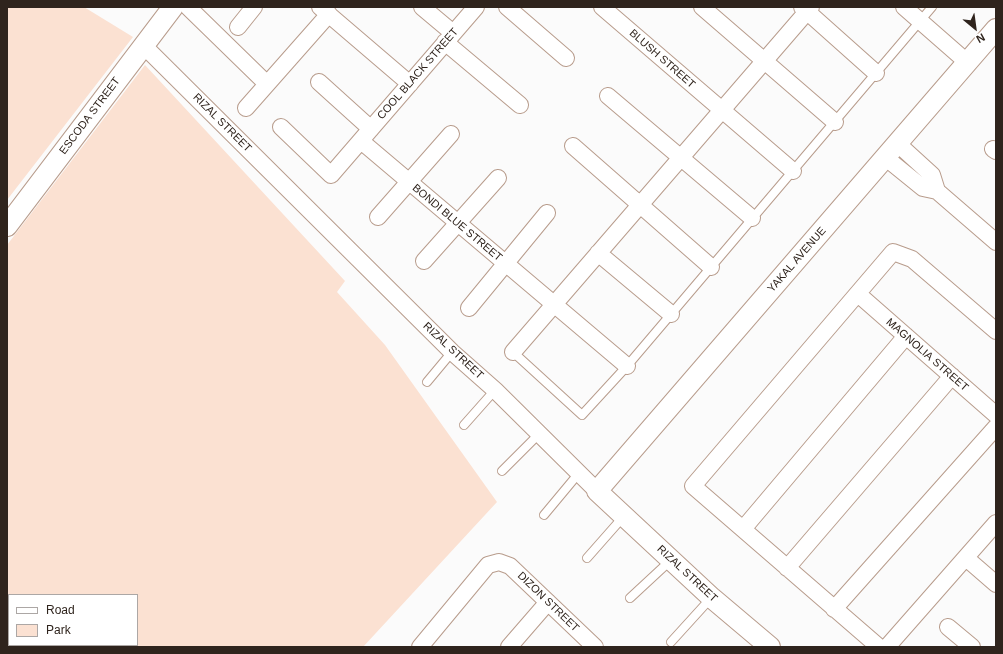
<!DOCTYPE html>
<html>
<head>
<meta charset="utf-8">
<style>
	body { margin:0 }
	#map { position:relative; width:1003px; height:654px; overflow:hidden; background:#fbfbfb; font-family:Arial,sans-serif }
	canvas { display:block }
	.frame { position:absolute; inset:0; border:8px solid #2f241d; pointer-events:none }
	.legend { position:absolute; left:8px; top:594px; width:130px; height:52px; box-sizing:border-box; background:#fff; border:1px solid #aca7a5; margin:0; padding:5px 7px; list-style:none; font-size:12px; color:#2f241d }
	.legend li { display:flex; align-items:center; gap:8px; height:20px }
	.legend b { width:20px; border:1px solid #aca7a5 }
	.north { position:absolute; left:955px; top:8px; width:40px; height:40px; -webkit-text-stroke:3px #fff; paint-order:stroke; rotate:151deg; font-size:11px; font-weight:700; line-height:16px; text-align:center; color:#2f241d }
	.north::after { content:''; display:block; margin:auto; width:14px; height:18px; background:#2f241d; clip-path:polygon(50% 0,100% 100%,50% 72%,0 100%) }
</style>
</head>
<body>
<div id="map">
<canvas width="1003" height="654"></canvas>
<div class="frame"></div>
<ul class="legend">
<li><b style="height:5px;background:#fff"></b>Road</li>
<li><b style="height:11px;background:#fbe1d2"></b>Park</li>
</ul>
<div class="north">N</div>
</div>
<script>
const context = document.querySelector('canvas').getContext('2d');
context.lineJoin = 'round';
function paint(path, color) {
  context.fillStyle = color;
  context.fill(path, 'evenodd');
}
function strokePath(path, color, width, dash) {
  context.strokeStyle = color;
  context.lineWidth = width;
  context.lineCap = dash ? 'butt' : 'round';
  context.setLineDash(dash || []);
  context.stroke(path);
}
function label(font, color, halo, rows, align = 'center') {
  context.font = font + ' Arial,sans-serif';
  context.lineWidth = 3;
  context.setLineDash([]);
  context.textBaseline = 'middle';
  context.strokeStyle = halo;
  context.fillStyle = color;
  for (const [text, x, y, turn = 0] of rows) {
    context.save();
    context.translate(x, y);
    context.rotate((+turn || 0) * Math.PI / 180);
    context.textAlign = isNaN(turn) ? turn : align;
    if (halo) context.strokeText(text, 0, 0);
    context.fillText(text, 0, 0);
    context.restore();
  }
}
paint(new Path2D(`
	M 7,7 L 84,7 L 133,37 L 7,200 Z
	M 145,65 L 345,281 L 337,292 L 385,345 L 497,502 L 363,647 L 7,647 L 7,245 ZM 9,595 L 137,595 L 137,645 L 9,645 Z`), '#fbe1d2');
const service = new Path2D(`
	M 513,352 L 582,415 L 627,366 L 932,7
	M 427,382 L 452,352
	M 464,425 L 495,390
	M 502,471 L 539,434
	M 544,515 L 579,473
	M 587,558 L 624,516
	M 630,598 L 671,560
	M 671,642 L 711,598`);
const minor = new Path2D(`
	M 188,7 L 267,84
	M 320,7 L 410,84
	M 422,7 L 453,33
	M 507,7 L 566,58
	M 602,7 L 793,171
	M 702,7 L 835,122
	M 802,7 L 876,73
	M 904,7 L 968,63
	M 238,27 L 254,7
	M 445,42 L 520,105
	M 144,46 L 452,352 L 495,390 L 597,491
	M 319,82 L 371,129
	M 608,96 L 752,218
	M 246,108 L 329,14
	M 281,127 L 331,175 L 476,7
	M 361,141 L 627,366
	M 898,144 L 932,175 L 937,191
	M 573,146 L 711,267
	M 993,149 L 996,151
	M 886,158 L 923,188 L 937,191 L 996,242
	M 378,217 L 451,134
	M 598,253 L 671,314
	M 424,261 L 498,178
	M 858,294 L 996,415
	M 469,308 L 547,213
	M 513,352 L 811,7
	M 743,529 L 906,336
	M 966,558 L 996,584
	M 787,568 L 952,376
	M 834,609 L 996,427
	M 948,627 L 972,647
	M 420,647 L 488,565 L 499,562 L 510,566 L 595,647
	M 509,647 L 548,602
	M 879,647 L 693,486 L 893,252 L 912,259 L 996,331
	M 887,647 L 996,523`);
const tertiary = new Path2D(`
	M 7,226 L 173,7
	M 770,647 L 712,598 L 597,491 L 996,29`);
strokePath(service, '#b89c8c', 10);
strokePath(minor, '#b89c8c', 18);
strokePath(tertiary, '#b89c8c', 22);
strokePath(service, '#fff', 8);
strokePath(minor, '#fff', 16);
strokePath(tertiary, '#fff', 20);
label('11px', '#2f241d', '#fff', [
	["BLUSH STREET",662,59,41],
	["COOL BLACK STREET",418,74,-49],
	["ESCODA STREET",90,116,-53],
	["RIZAL STREET",222,123,45],
	["BONDI BLUE STREET",457,223,40],
	["YAKAL AVENUE",797,260,-49],
	["RIZAL STREET",453,351,43],
	["MAGNOLIA STREET",927,355,41],
	["RIZAL STREET",687,574,43],
	["DIZON STREET",548,602,44]
]);
</script>
</body>
</html>
